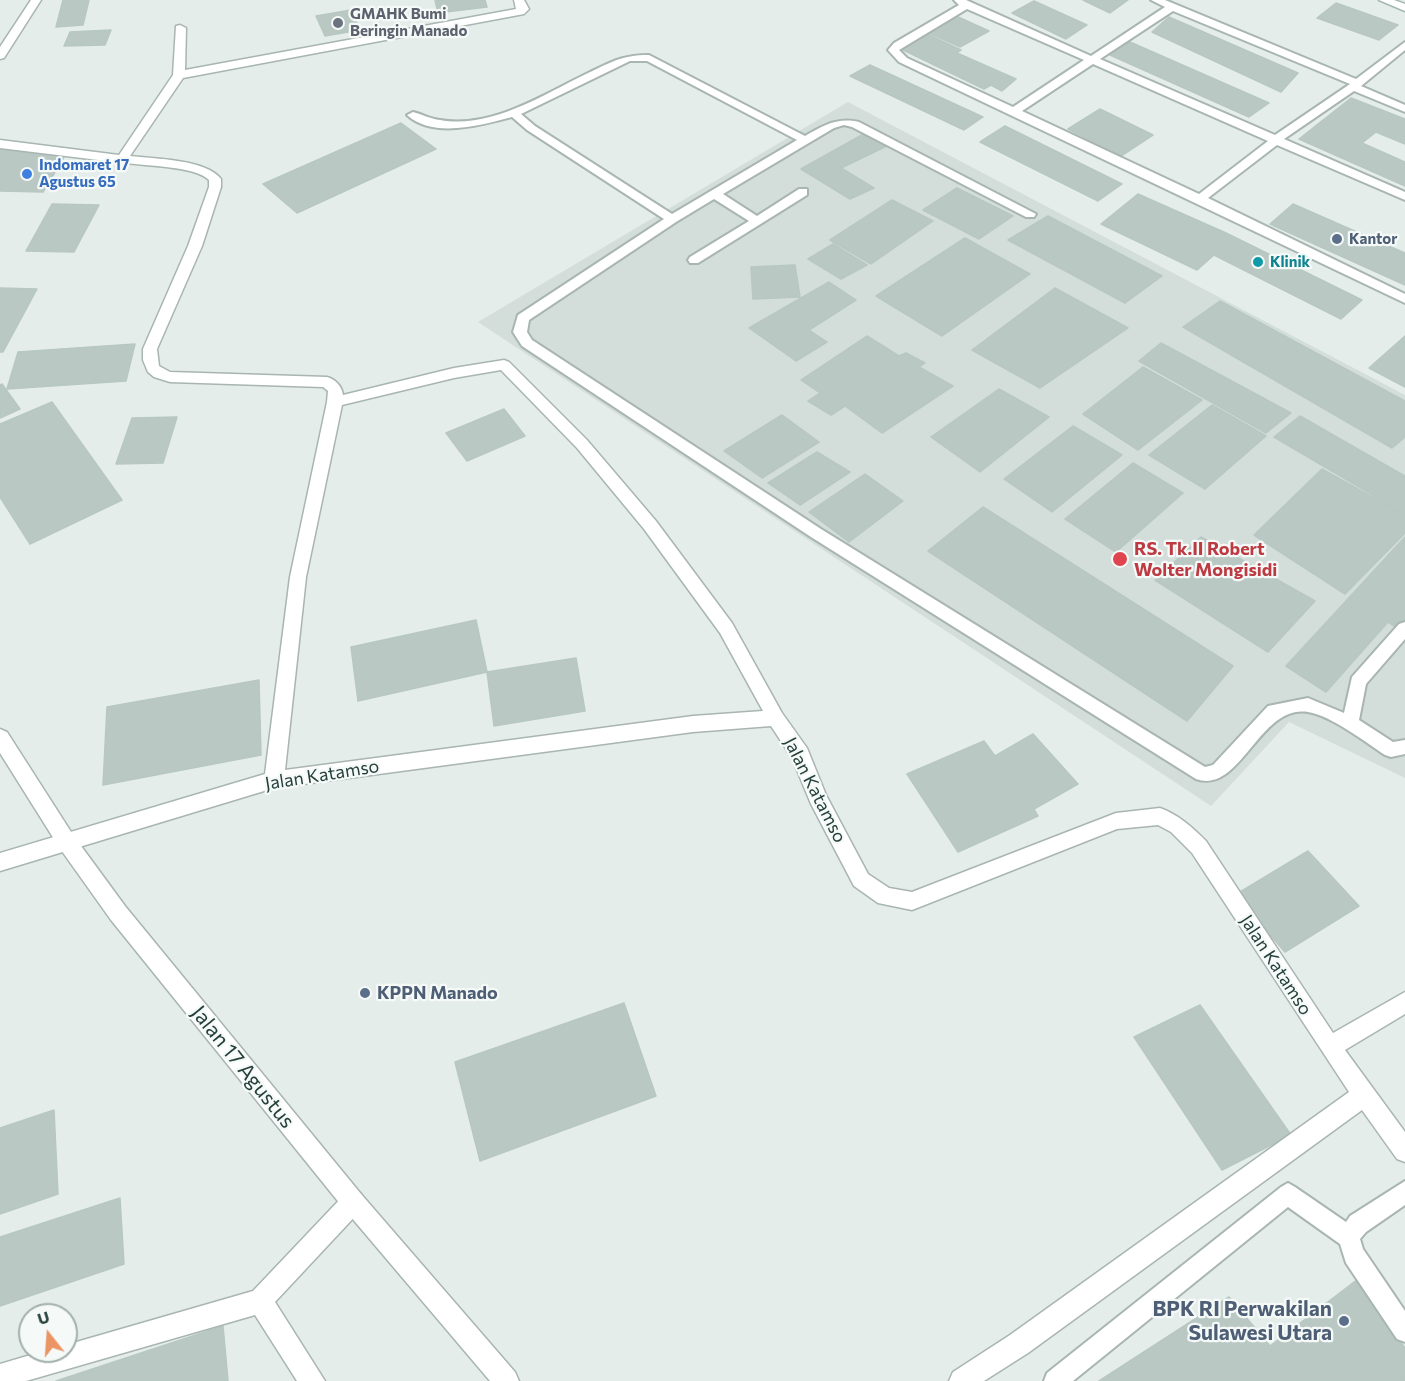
<!DOCTYPE html>
<html>
<head>
<meta charset="utf-8">
<style>
	body { margin:0 }
	#map { position:relative; width:1405px; height:1381px; overflow:hidden; background:#e5edea; font-family:Commissioner,sans-serif }
	canvas { display:block }
	.north { position:absolute; left:18px; top:1303px; width:60px; height:60px; box-sizing:border-box; background:#f5faf8; border:2px solid #a2afac; border-radius:50%; rotate:343deg; font-size:16px; font-weight:700; line-height:24px; text-align:center; color:#253f3a }
	.north::after { content:''; display:block; margin:auto; width:21px; height:27px; background:#ec9564; clip-path:polygon(50% 0,100% 100%,50% 72%,0 100%) }
</style>
</head>
<body>
<div id="map">
<canvas width="1405" height="1381"></canvas>
<div class="north">U</div>
</div>
<script>
const context = document.querySelector('canvas').getContext('2d');
context.lineJoin = 'round';
function paint(path, color) {
  context.fillStyle = color;
  context.fill(path, 'evenodd');
}
function strokePath(path, color, width, dash) {
  context.strokeStyle = color;
  context.lineWidth = width;
  context.lineCap = dash ? 'butt' : 'round';
  context.setLineDash(dash || []);
  context.stroke(path);
}
function label(font, color, halo, rows, align = 'center') {
  context.font = font + ' Commissioner,sans-serif';
  context.lineWidth = 4.5;
  context.setLineDash([]);
  context.textBaseline = 'middle';
  context.strokeStyle = halo;
  context.fillStyle = color;
  for (const [text, x, y, turn = 0] of rows) {
    context.save();
    context.translate(x, y);
    context.rotate((+turn || 0) * Math.PI / 180);
    context.textAlign = isNaN(turn) ? turn : align;
    if (halo) context.strokeText(text, 0, 0);
    context.fillText(text, 0, 0);
    context.restore();
  }
}
paint(new Path2D(`
	M 848,102 L 1405,395 L 1405,778 L 1289,722 L 1211,806 L 478,322 Z`), '#d3ddda');
const building = new Path2D(`
	M 63,0 L 89,0 L 83,25 L 56,27 Z
	M 435,0 L 485,0 L 487,7 L 438,13 Z
	M 1083,0 L 1128,0 L 1110,13 Z
	M 1034,1 L 1087,25 L 1066,39 L 1012,13 Z
	M 1336,3 L 1398,25 L 1379,40 L 1317,18 Z
	M 351,10 L 360,30 L 325,36 L 316,16 Z
	M 956,16 L 989,31 L 960,47 L 927,32 Z
	M 1169,17 L 1298,73 L 1281,92 L 1152,32 Z
	M 111,30 L 105,45 L 64,46 L 70,32 Z
	M 925,33 L 961,50 L 957,53 L 1016,79 L 1002,91 L 991,85 L 984,89 L 899,48 Z
	M 1130,42 L 1269,103 L 1249,117 L 1110,55 Z
	M 870,65 L 983,117 L 964,130 L 850,76 Z
	M 1351,98 L 1405,119 L 1405,144 L 1376,132 L 1362,143 L 1405,162 L 1405,186 L 1299,139 Z
	M 1100,109 L 1153,135 L 1121,156 L 1068,129 Z
	M 401,123 L 436,149 L 297,213 L 263,184 Z
	M 1005,126 L 1122,184 L 1098,201 L 980,142 Z
	M 869,131 L 891,144 L 841,168 L 874,188 L 850,199 L 801,169 Z
	M 0,149 L 64,157 L 43,192 L 0,191 Z
	M 957,188 L 1013,216 L 979,239 L 923,210 Z
	M 1138,194 L 1226,233 L 1362,300 L 1341,319 L 1214,255 L 1197,270 L 1101,224 Z
	M 892,200 L 933,221 L 871,264 L 830,240 Z
	M 52,204 L 99,205 L 74,252 L 26,251 Z
	M 1293,204 L 1405,253 L 1405,285 L 1270,224 Z
	M 1048,216 L 1162,276 L 1125,303 L 1008,240 Z
	M 965,238 L 1030,274 L 942,336 L 876,296 Z
	M 833,244 L 867,265 L 841,279 L 808,259 Z
	M 795,265 L 800,297 L 753,299 L 751,267 Z
	M 829,282 L 856,300 L 809,330 L 827,342 L 796,361 L 749,328 Z
	M 0,288 L 37,289 L 3,352 L 0,352 Z
	M 1055,288 L 1128,328 L 1040,388 L 972,350 Z
	M 1220,301 L 1405,401 L 1405,437 L 1392,448 L 1183,327 Z
	M 867,336 L 899,356 L 906,353 L 925,363 L 919,367 L 953,386 L 882,433 L 845,406 L 831,415 L 808,401 L 820,393 L 801,380 Z
	M 1405,336 L 1405,387 L 1369,368 Z
	M 1161,343 L 1291,413 L 1266,433 L 1139,361 Z
	M 135,344 L 126,381 L 7,389 L 18,352 Z
	M 1143,367 L 1202,400 L 1138,450 L 1083,414 Z
	M 2,384 L 20,409 L 0,418 L 0,385 Z
	M 999,389 L 1049,417 L 980,472 L 931,437 Z
	M 52,402 L 122,500 L 30,544 L 0,497 L 0,424 Z
	M 1212,405 L 1266,436 L 1205,489 L 1149,455 Z
	M 504,409 L 525,436 L 467,461 L 446,433 Z
	M 782,415 L 819,442 L 762,478 L 724,451 Z
	M 1300,416 L 1405,476 L 1405,514 L 1274,437 Z
	M 177,417 L 163,463 L 116,464 L 132,418 Z
	M 1073,426 L 1122,455 L 1052,512 L 1004,479 Z
	M 817,452 L 850,472 L 800,505 L 768,483 Z
	M 1133,463 L 1183,493 L 1116,552 L 1065,519 Z
	M 1322,469 L 1405,515 L 1405,533 L 1345,594 L 1254,535 Z
	M 865,474 L 903,501 L 849,542 L 809,512 Z
	M 983,507 L 1233,666 L 1187,721 L 928,551 Z
	M 1201,537 L 1315,601 L 1268,652 L 1155,580 Z
	M 1405,537 L 1405,633 L 1388,622 L 1326,692 L 1286,666 Z
	M 476,620 L 487,672 L 358,701 L 351,647 Z
	M 576,658 L 585,711 L 494,726 L 487,672 Z
	M 259,680 L 261,755 L 103,785 L 107,707 Z
	M 1033,734 L 1078,784 L 1034,809 L 1038,816 L 958,852 L 907,774 L 984,741 L 995,756 Z
	M 1308,851 L 1359,906 L 1285,952 L 1235,895 Z
	M 624,1003 L 656,1096 L 480,1161 L 455,1062 Z
	M 1200,1005 L 1291,1135 L 1222,1170 L 1134,1037 Z
	M 54,1110 L 58,1194 L 0,1214 L 0,1128 Z
	M 120,1198 L 124,1264 L 0,1306 L 0,1237 Z
	M 1358,1279 L 1405,1348 L 1405,1381 L 1099,1381 L 1229,1297 L 1270,1346 Z
	M 223,1326 L 228,1381 L 56,1381 Z`);
paint(building, '#bac8c4');
strokePath(building, '#b7c7c2', 1.5);
const service = new Path2D(`
	M 954,0 L 966,0 L 1091,56 L 1165,7 L 1151,0 L 1165,0 L 1356,79 L 1405,42 L 1405,50 L 1361,86 L 1405,105 L 1405,112 L 1354,91 L 1284,139 L 1405,192 L 1405,200 L 1277,145 L 1208,198 L 1405,294 L 1405,303 L 899,62 L 888,50 L 894,43 L 959,5 ZM 967,9 L 1084,60 L 1013,107 L 907,58 L 899,50 ZM 1173,11 L 1350,84 L 1275,135 L 1100,59 ZM 1093,64 L 1268,141 L 1199,194 L 1022,111 Z
	M 649,55 L 805,136 C 824,125 838,117 859,122 L 1036,214 L 1034,217 L 1026,217 L 852,127 L 844,125 L 834,128 L 723,194 L 757,216 L 799,189 L 807,189 L 807,195 L 698,263 L 690,263 L 688,260 L 690,257 L 749,221 L 714,199 L 676,222 L 529,320 L 527,332 L 532,340 L 821,529 L 1205,767 L 1213,765 L 1268,706 L 1308,698 L 1344,713 L 1352,677 L 1399,624 L 1405,622 L 1405,639 L 1366,684 L 1359,720 L 1393,742 L 1405,740 L 1405,754 L 1391,757 L 1385,755 C 1365,742 1332,716 1308,712 C 1259,704 1241,795 1196,779 L 811,537 L 522,346 L 513,332 L 518,315 L 664,219 L 527,130 L 512,117 C 482,125 433,139 407,115 L 413,112 C 422,114 430,119 440,120 C 490,129 541,96 584,75 C 610,63 620,55 649,55 ZM 630,61 L 647,61 L 797,140 L 672,214 L 535,126 L 521,114 Z
	M 1405,1181 L 1405,1205 L 1366,1232 L 1360,1239 L 1363,1249 L 1405,1311 L 1405,1342 L 1397,1339 L 1346,1263 L 1340,1244 L 1288,1207 L 1073,1381 L 1044,1381 L 1047,1373 L 1281,1187 L 1288,1183 L 1295,1187 L 1346,1222 L 1350,1216 Z`);
const minor = new Path2D(`
	M 514,0 L 524,0 L 529,9 L 524,14 L 183,78 L 130,156 C 155,159 206,159 221,179 L 221,187 L 202,246 L 157,349 L 159,366 L 170,372 L 327,377 C 335,379 342,386 343,395 L 454,368 L 504,360 L 509,362 L 587,440 L 656,521 L 732,623 L 782,713 L 807,748 L 826,795 L 868,874 L 889,888 L 912,892 L 1116,813 L 1160,808 C 1179,815 1192,827 1206,841 L 1333,1033 L 1405,992 L 1405,1014 L 1345,1050 L 1405,1132 L 1405,1162 L 1397,1159 L 1362,1110 L 1028,1353 L 984,1381 L 949,1381 L 953,1372 L 1010,1335 L 1349,1092 L 1192,853 L 1171,832 L 1158,825 L 1117,829 L 912,910 L 878,903 L 854,886 L 811,804 L 792,758 L 771,726 L 693,732 L 274,788 L 0,871 L 0,853 L 265,774 L 290,577 L 327,402 L 328,391 L 323,387 L 170,382 L 154,377 L 148,372 L 143,360 L 143,349 L 188,246 L 209,187 L 209,180 C 195,166 146,166 126,163 L 121,165 L 115,162 L 0,148 L 0,140 L 119,155 L 173,75 L 176,26 L 180,25 L 186,28 L 185,70 L 516,9 ZM 501,370 L 577,448 L 644,529 L 720,633 L 763,711 L 693,716 L 285,770 L 306,577 L 342,405 L 454,378 Z
	M 353,1190 L 361,1194 L 365,1202 L 361,1210 L 275,1302 L 325,1381 L 297,1381 L 255,1315 L 26,1381 L 0,1381 L 0,1364 L 44,1351 L 66,1351 L 66,1345 L 253,1291 L 345,1194 Z`);
const tertiary = new Path2D(`
	M 31,0 L 41,0 L 4,58 L 0,59 L 0,47 Z
	M 0,729 L 7,732 L 73,835 L 125,906 L 361,1194 L 515,1372 L 519,1381 L 490,1381 L 345,1210 L 111,920 L 59,847 L 0,753 Z`);
const secondary = new Path2D(`
	M 1379,0 L 1394,0 L 1405,4 L 1405,11 Z`);
strokePath(service, '#a8b5b2', 4);
strokePath(minor, '#a8b5b2', 3);
strokePath(tertiary, '#a8b5b2', 3);
strokePath(secondary, '#a4b9b4', 3);
paint(service, '#fff');
paint(minor, '#fff');
paint(tertiary, '#fff');
paint(secondary, '#fff');
for (const [x, y, r, color] of [
	[338,23,6,"#6b7280"],
	[27,174,6,"#3f7fe0"],
	[1337,239,6,"#5c6f8a"],
	[1258,262,6,"#0f9aa8"],
	[1120,559,8,"#e0444e"],
	[365,993,6,"#5c6f8a"],
	[1344,1321,6,"#5c6f8a"]
]) {
  const dot = new Path2D();
  dot.arc(x, y, r, 0, 2 * Math.PI);
  context.fillStyle = color;
  context.fill(dot);
  strokePath(dot, '#f5faf8', 2);
}
label('bold 15px', '#5b616d', '#f5faf8', [
	["GMAHK Bumi",350,14],
	["Beringin Manado",350,31]
], 'left');
label('bold 15px', '#366cbe', '#f5faf8', [
	["Indomaret 17",39,165],
	["Agustus 65",39,182]
], 'left');
label('bold 15px', '#4e5e75', '#f5faf8', [
	["Kantor",1349,239]
], 'left');
label('bold 15px', '#0d838f', '#f5faf8', [
	["Klinik",1270,262]
], 'left');
label('bold 18px', '#be3a42', '#f5faf8', [
	["RS. Tk.II Robert",1134,549],
	["Wolter Mongisidi",1134,570]
], 'left');
label('18px', '#253f3a', '#f5faf8', [
	["Jalan Katamso",322,775,-9],
	["Jalan Katamso",815,790,63],
	["Jalan Katamso",1276,965,57]
]);
label('bold 18px', '#4e5e75', '#f5faf8', [
	["KPPN Manado",377,993]
], 'left');
label('21px', '#253f3a', '#f5faf8', [
	["Jalan 17 Agustus",243,1067,51]
]);
label('bold 21px', '#4e5e75', '#f5faf8', [
	["BPK RI Perwakilan",1332,1309],
	["Sulawesi Utara",1332,1333]
], 'right');
</script>
</body>
</html>
